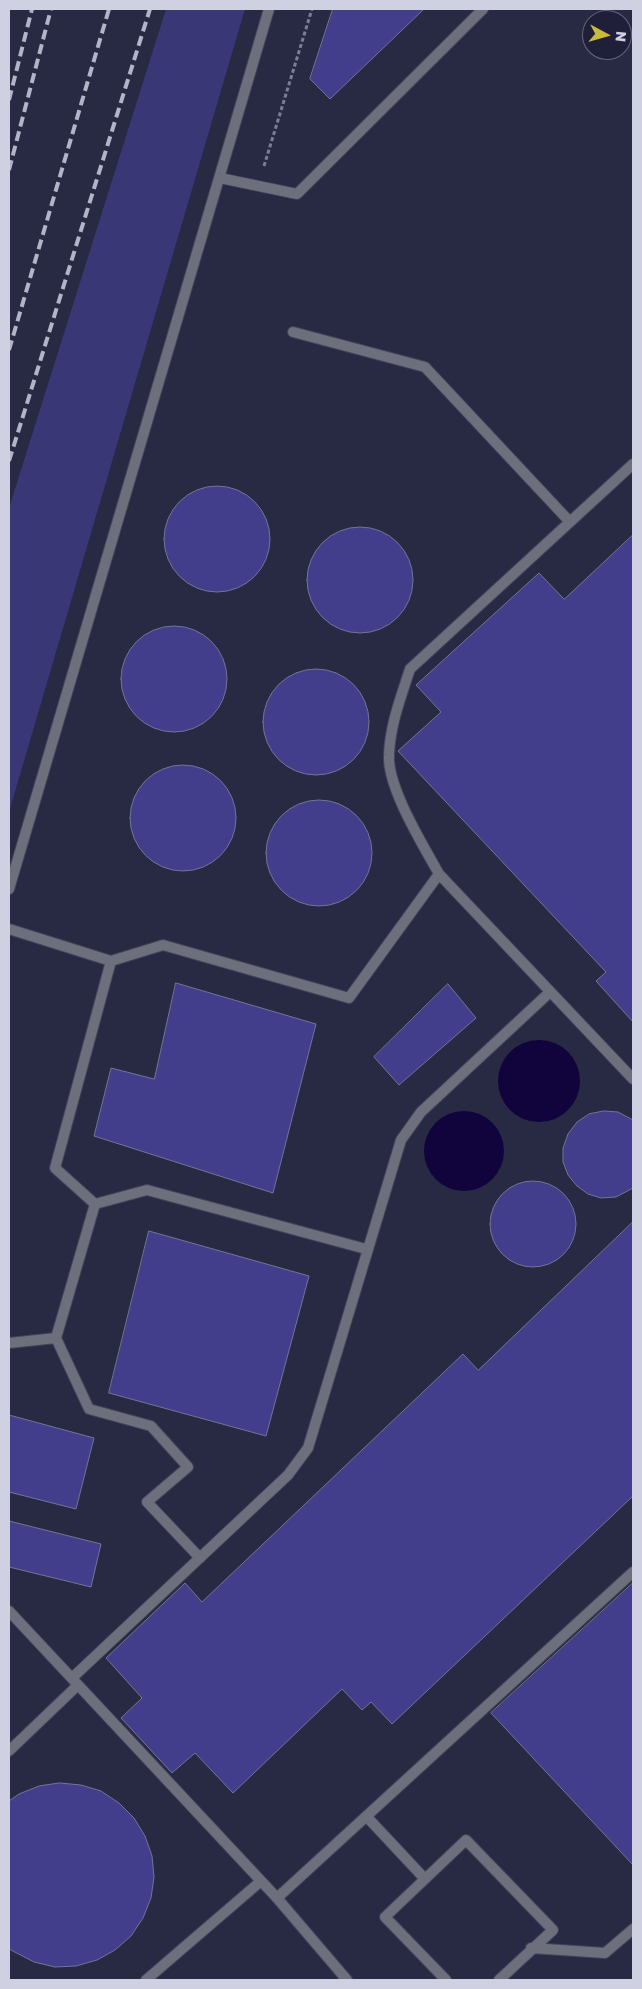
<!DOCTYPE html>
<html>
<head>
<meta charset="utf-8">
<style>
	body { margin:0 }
	#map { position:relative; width:642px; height:1989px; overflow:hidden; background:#282943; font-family:"Golos Text",sans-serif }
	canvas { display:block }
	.frame { position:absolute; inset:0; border:10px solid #cfd0e2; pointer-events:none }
	.north { position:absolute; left:582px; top:10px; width:50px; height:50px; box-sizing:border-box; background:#1f1f39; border:1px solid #65667d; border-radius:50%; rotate:96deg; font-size:14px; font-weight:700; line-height:20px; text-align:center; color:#cfd0e2 }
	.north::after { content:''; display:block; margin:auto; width:18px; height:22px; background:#caba3a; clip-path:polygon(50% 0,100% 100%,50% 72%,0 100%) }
</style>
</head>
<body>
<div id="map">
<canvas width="642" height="1989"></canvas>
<div class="frame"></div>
<div class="north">N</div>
</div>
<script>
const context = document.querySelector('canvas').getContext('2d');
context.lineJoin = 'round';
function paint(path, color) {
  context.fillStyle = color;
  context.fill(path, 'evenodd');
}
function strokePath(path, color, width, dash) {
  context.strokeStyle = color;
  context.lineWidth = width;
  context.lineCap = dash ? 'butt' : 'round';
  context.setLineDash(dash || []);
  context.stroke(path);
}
paint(new Path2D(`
	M 166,9 L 245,9 L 9,812 L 9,508 Z`), '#393775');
paint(new Path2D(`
	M498 1081a41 41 0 1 1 82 0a41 41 0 1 1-82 0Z
	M424 1151a40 40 0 1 1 80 0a40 40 0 1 1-80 0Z`), '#11043d');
const building = new Path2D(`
	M 333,9 L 424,9 L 330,99 L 310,79 Z
	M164 539a53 53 0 1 1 106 0a53 53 0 1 1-106 0Z
	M307 580a53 53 0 1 1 106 0a53 53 0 1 1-106 0Z
	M 633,535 L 633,1022 L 596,981 L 606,972 L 398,751 L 441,712 L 416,685 L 539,573 L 564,599 Z
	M121 679a53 53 0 1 1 106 0a53 53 0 1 1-106 0Z
	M263 722a53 53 0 1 1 106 0a53 53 0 1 1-106 0Z
	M130 818a53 53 0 1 1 106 0a53 53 0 1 1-106 0Z
	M266 853a53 53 0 1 1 106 0a53 53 0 1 1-106 0Z
	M 176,983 L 316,1024 L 273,1193 L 94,1136 L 111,1068 L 154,1079 Z
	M 448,984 L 476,1018 L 399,1085 L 374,1057 Z
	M 604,1111 L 618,1112 L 633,1120 L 633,1188 L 616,1197 L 601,1198 L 588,1194 L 577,1186 L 568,1175 L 563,1162 L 563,1148 L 568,1134 L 577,1122 L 589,1114 Z
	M490 1224a43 43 0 1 1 86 0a43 43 0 1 1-86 0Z
	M 633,1222 L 633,1496 L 392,1724 L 371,1702 L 362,1710 L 342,1689 L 233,1793 L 195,1753 L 172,1773 L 121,1718 L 142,1698 L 106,1658 L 185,1583 L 202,1602 L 463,1354 L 478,1370 Z
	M 149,1231 L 309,1276 L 266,1436 L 109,1393 Z
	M 9,1415 L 94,1438 L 76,1509 L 9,1492 Z
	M 9,1521 L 101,1544 L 91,1587 L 9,1567 Z
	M 633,1583 L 633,1865 L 491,1713 Z
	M 60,1783 L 81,1785 L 101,1791 L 119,1803 L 134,1818 L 145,1836 L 152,1856 L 154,1877 L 151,1898 L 143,1918 L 131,1936 L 115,1950 L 97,1960 L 76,1966 L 55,1967 L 34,1962 L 9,1949 L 9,1801 L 19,1794 L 39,1786 Z`);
paint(building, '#423e8b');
strokePath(building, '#737594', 1);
const lane = new Path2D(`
	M 293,332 L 425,367 L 570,522
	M 439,874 L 633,1079
	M 9,929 L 111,961 L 163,945 L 349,998 L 439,874 C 423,845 387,787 389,755 C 390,725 401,697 410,669 L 633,464
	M 95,1204 L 147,1190 L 366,1249
	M 56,1338 L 89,1409 L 151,1426 L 188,1467 L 147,1502 L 200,1558
	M 9,1343 L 56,1338 L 95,1204 L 55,1168 L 111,961
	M 9,1611 L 277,1898
	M 72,1678 L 288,1475 L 308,1448 L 401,1140 L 421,1112 L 550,992
	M 9,1751 L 78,1685
	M 367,1817 L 425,1879
	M 531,1948 L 605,1953 L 633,1929
	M 146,1980 L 261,1881
	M 347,1980 L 277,1898 L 633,1572
	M 446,1980 L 385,1917 L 466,1840 L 553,1930 L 499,1980`);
const street = new Path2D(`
	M 220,178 L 297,194 L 483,9
	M 9,889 L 269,9`);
strokePath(lane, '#43445c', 12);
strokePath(street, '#43445c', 12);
strokePath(new Path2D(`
	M 264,166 L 312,9`), '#7d7e94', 3, [4, 2.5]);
strokePath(lane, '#6e6f7d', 10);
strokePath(street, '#6e6f7d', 10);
strokePath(new Path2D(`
	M 9,100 L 32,9
	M 9,170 L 51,9
	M 9,350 L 109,9
	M 9,461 L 150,9`), '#b3b4c7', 4, [10, 5]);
</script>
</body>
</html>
